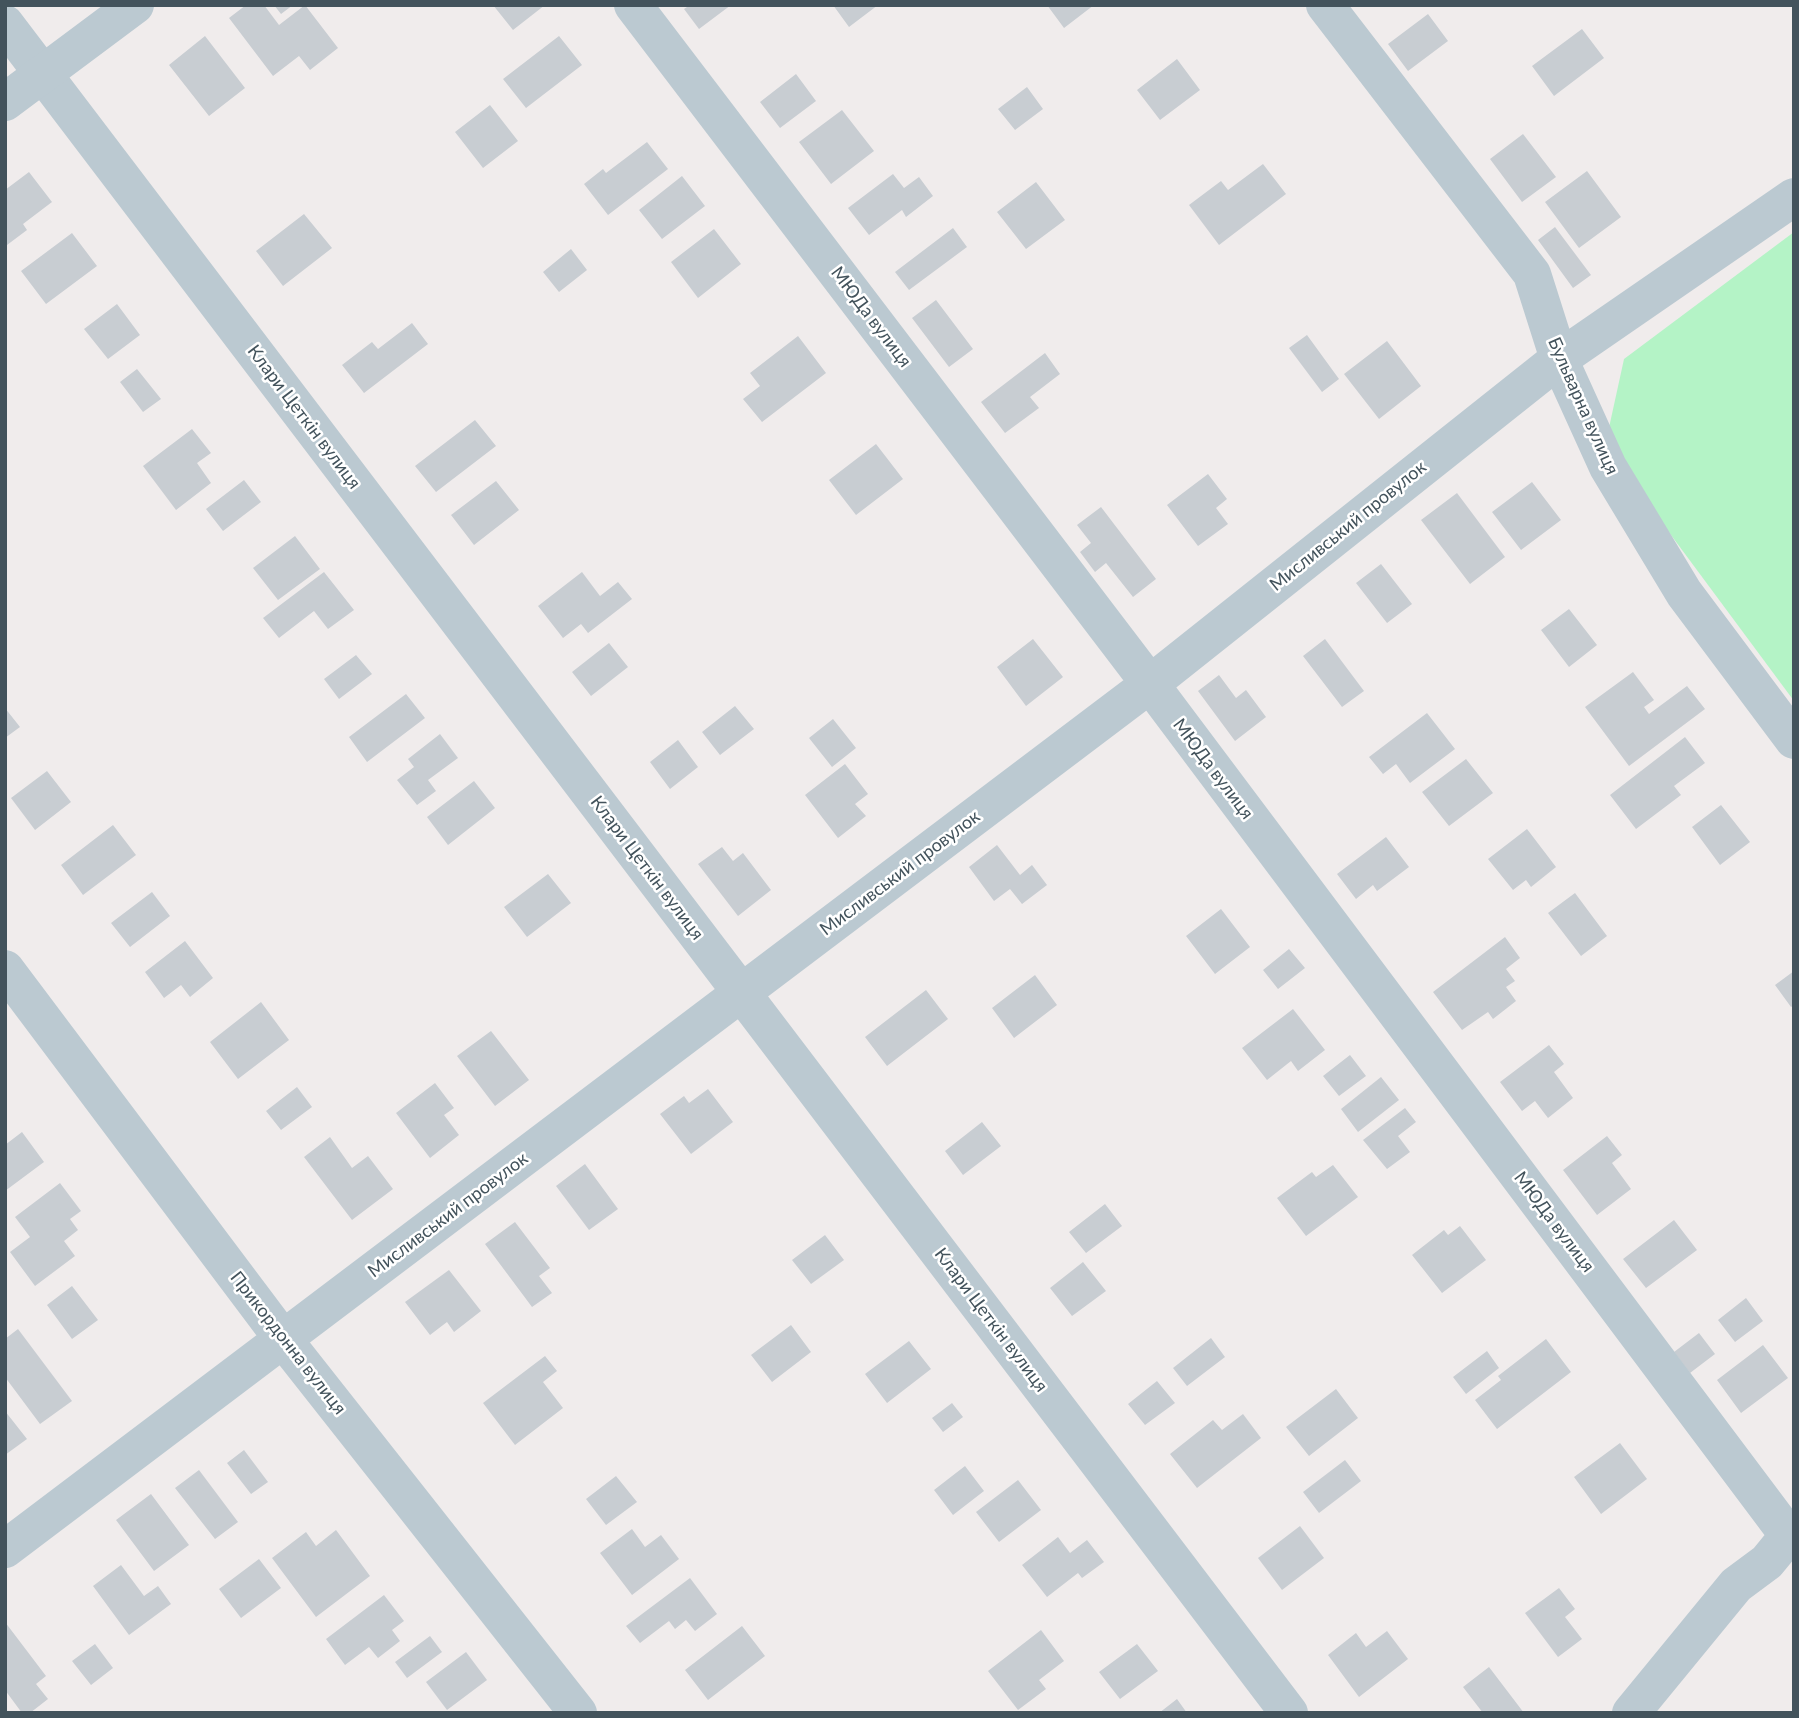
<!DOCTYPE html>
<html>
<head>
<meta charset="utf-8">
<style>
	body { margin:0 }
	#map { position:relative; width:1799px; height:1718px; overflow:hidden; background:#f0ecec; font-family:Lato,sans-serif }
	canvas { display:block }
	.frame { position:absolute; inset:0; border:7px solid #43535c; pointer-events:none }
</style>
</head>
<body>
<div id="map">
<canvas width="1799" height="1718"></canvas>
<div class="frame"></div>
</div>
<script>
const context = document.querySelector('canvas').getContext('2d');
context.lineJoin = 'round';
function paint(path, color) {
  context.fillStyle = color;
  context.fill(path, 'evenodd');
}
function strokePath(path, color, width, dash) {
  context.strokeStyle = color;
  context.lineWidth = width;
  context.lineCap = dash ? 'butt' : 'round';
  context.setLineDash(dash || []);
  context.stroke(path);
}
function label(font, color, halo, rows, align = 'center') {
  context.font = font + ' Lato,sans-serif';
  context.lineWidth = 5;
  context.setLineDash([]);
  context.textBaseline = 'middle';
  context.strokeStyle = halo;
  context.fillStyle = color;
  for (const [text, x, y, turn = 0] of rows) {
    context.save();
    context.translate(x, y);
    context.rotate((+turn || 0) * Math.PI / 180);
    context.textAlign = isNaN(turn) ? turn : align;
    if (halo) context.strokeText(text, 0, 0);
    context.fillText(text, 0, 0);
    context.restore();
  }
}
paint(new Path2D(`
	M 1794,232 L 1794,701 L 1605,446 L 1624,359 Z`), '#b4f3c6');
paint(new Path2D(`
	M 246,5 L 264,5 L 279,25 L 305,5 L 338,48 L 310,70 L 299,56 L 273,76 L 229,18 Z
	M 274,5 L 293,5 L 281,14 Z
	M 493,5 L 545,5 L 513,30 Z
	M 690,5 L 731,5 L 699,29 L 684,9 Z
	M 833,5 L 878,5 L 849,27 Z
	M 1047,5 L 1094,5 L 1064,28 Z
	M 1428,14 L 1448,41 L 1408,71 L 1388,44 Z
	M 1582,29 L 1604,58 L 1554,96 L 1532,66 Z
	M 205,36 L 245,88 L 209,116 L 169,65 Z
	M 559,36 L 582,65 L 526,108 L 503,79 Z
	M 1177,59 L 1200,90 L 1160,120 L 1137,90 Z
	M 796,74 L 816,101 L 780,128 L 760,102 Z
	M 1027,87 L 1043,109 L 1015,130 L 998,109 Z
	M 490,105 L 518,141 L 483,168 L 455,132 Z
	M 842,110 L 874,151 L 831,184 L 799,142 Z
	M 1523,134 L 1556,177 L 1522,202 L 1490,159 Z
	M 647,142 L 668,169 L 608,215 L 584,184 L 603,169 L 606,173 Z
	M 1263,164 L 1286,194 L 1219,245 L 1189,205 L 1221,181 L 1228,190 Z
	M 1587,171 L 1621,217 L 1579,248 L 1545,202 Z
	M 29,172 L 52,202 L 23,224 L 27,230 L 7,245 L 5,190 Z
	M 893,174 L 904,188 L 919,177 L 933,196 L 906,217 L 902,210 L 869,235 L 848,208 Z
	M 682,176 L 705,206 L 662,239 L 639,210 Z
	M 1036,182 L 1065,220 L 1026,249 L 997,212 Z
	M 304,214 L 332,248 L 283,286 L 256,251 Z
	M 1555,227 L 1591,275 L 1573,288 L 1538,240 Z
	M 953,228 L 967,247 L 909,290 L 895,272 Z
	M 714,229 L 741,264 L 698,298 L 671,262 Z
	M 72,233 L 97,266 L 46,304 L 21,271 Z
	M 571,249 L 587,270 L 559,292 L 543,272 Z
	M 936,300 L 973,349 L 949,367 L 912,318 Z
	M 117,304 L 140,335 L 108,359 L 84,329 Z
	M 412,323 L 428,344 L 364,393 L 342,365 L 372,342 L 378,349 Z
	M 1307,335 L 1339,379 L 1322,392 L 1289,348 Z
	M 798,336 L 826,373 L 762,422 L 743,399 L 760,386 L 750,373 Z
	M 1387,341 L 1421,386 L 1379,419 L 1344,374 Z
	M 1045,353 L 1060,374 L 1030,397 L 1039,408 L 1005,433 L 981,402 Z
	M 137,369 L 161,399 L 143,412 L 120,382 Z
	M 475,420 L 496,446 L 436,492 L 415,466 Z
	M 192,429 L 211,453 L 197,463 L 211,483 L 176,510 L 143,466 Z
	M 876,444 L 903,479 L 856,515 L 829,480 Z
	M 1208,474 L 1227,499 L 1216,508 L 1228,524 L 1198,546 L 1167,505 Z
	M 244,480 L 261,502 L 223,531 L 206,509 Z
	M 496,481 L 519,510 L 474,545 L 451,515 Z
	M 1532,482 L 1561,520 L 1521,550 L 1492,512 Z
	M 1457,493 L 1505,557 L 1470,584 L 1421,520 Z
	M 1101,507 L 1156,579 L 1133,597 L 1106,563 L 1095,572 L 1080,552 L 1091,543 L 1077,525 Z
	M 295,536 L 320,569 L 278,600 L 253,568 Z
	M 1381,564 L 1412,604 L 1387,623 L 1356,583 Z
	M 324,572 L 354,610 L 328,629 L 314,611 L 279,638 L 263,618 Z
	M 582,572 L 600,596 L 618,582 L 632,599 L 588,633 L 581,624 L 563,638 L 538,606 Z
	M 1569,609 L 1597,645 L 1569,667 L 1541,630 Z
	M 1033,639 L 1063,677 L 1026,706 L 997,667 Z
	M 1325,639 L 1364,691 L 1342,707 L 1303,656 Z
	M 609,643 L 628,667 L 591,696 L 572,672 Z
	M 356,655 L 372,674 L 339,699 L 324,679 Z
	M 1633,672 L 1654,700 L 1644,707 L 1649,714 L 1687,686 L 1705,709 L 1629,766 L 1585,707 Z
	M 1219,675 L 1236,698 L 1246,690 L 1266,717 L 1235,741 L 1198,691 Z
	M 406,694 L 425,718 L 367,762 L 349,737 Z
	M 735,706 L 754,729 L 720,755 L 702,732 Z
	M 5,708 L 20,727 L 5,738 Z
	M 1427,713 L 1455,749 L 1410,783 L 1396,764 L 1383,774 L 1369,757 Z
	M 833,719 L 856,748 L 832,767 L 809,738 Z
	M 440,734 L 458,758 L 428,780 L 436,791 L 417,805 L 397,780 L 414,767 L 408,759 Z
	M 1685,737 L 1705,763 L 1674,786 L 1681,795 L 1636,829 L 1610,795 Z
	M 678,740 L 698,767 L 670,789 L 650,762 Z
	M 1466,759 L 1493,793 L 1449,826 L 1422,792 Z
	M 845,764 L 868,794 L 855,804 L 866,816 L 838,838 L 805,795 Z
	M 47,771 L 71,802 L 35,830 L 11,798 Z
	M 474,781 L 495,808 L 448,845 L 427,817 Z
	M 1721,805 L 1750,842 L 1720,865 L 1692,827 Z
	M 113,825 L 136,855 L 83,895 L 61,865 Z
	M 1527,829 L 1556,867 L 1531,887 L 1526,880 L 1513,890 L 1488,859 Z
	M 1386,837 L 1409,867 L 1377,891 L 1373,885 L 1356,899 L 1337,874 Z
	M 997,845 L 1020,875 L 1032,865 L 1047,885 L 1022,904 L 1010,889 L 994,901 L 969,867 Z
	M 722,847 L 733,861 L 743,853 L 771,890 L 738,916 L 698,864 Z
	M 548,874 L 571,903 L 527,937 L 504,907 Z
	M 152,892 L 170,916 L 130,947 L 111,923 Z
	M 1575,893 L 1607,936 L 1581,956 L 1548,913 Z
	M 1221,909 L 1250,947 L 1215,974 L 1186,936 Z
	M 1505,937 L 1520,958 L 1506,969 L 1515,981 L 1506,987 L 1516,1001 L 1493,1019 L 1488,1012 L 1462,1030 L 1433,992 Z
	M 185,941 L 213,978 L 190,997 L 181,985 L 164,998 L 145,972 Z
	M 1289,949 L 1305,968 L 1278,989 L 1263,970 Z
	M 1794,971 L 1794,1005 L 1791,1007 L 1775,985 Z
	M 1035,975 L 1057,1005 L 1014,1038 L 992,1008 Z
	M 926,990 L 948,1019 L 887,1066 L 865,1037 Z
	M 261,1002 L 289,1040 L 238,1079 L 210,1042 Z
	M 1293,1009 L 1325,1050 L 1298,1071 L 1291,1061 L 1267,1080 L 1242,1048 Z
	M 491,1031 L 529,1080 L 495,1106 L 457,1056 Z
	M 1549,1045 L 1564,1064 L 1554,1072 L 1573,1098 L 1548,1118 L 1535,1101 L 1522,1111 L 1500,1082 Z
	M 1350,1055 L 1366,1076 L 1339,1096 L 1323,1076 Z
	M 1381,1077 L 1399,1100 L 1358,1132 L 1341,1109 Z
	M 435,1083 L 454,1108 L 444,1115 L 459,1135 L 430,1158 L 396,1113 Z
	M 297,1087 L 312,1107 L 281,1130 L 266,1111 Z
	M 708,1089 L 733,1122 L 691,1154 L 660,1114 L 684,1096 L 689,1103 Z
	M 1405,1108 L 1416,1122 L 1398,1136 L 1410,1152 L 1387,1169 L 1363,1140 Z
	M 982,1122 L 1001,1146 L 963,1175 L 945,1151 Z
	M 22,1132 L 44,1162 L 5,1191 L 5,1145 Z
	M 1607,1136 L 1622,1155 L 1612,1163 L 1631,1189 L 1597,1215 L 1563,1170 Z
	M 330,1137 L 352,1168 L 368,1156 L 393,1189 L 352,1220 L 304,1157 Z
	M 585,1164 L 618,1209 L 589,1230 L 556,1186 Z
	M 1333,1165 L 1358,1197 L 1306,1236 L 1277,1198 L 1312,1172 L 1316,1177 Z
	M 60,1183 L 81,1211 L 70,1219 L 78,1230 L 64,1241 L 75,1256 L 35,1286 L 10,1252 L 30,1237 L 15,1217 Z
	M 1105,1204 L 1122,1226 L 1086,1253 L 1069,1232 Z
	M 1674,1220 L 1697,1250 L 1646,1288 L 1623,1259 Z
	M 515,1222 L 550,1268 L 539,1276 L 552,1293 L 532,1307 L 485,1244 Z
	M 1460,1226 L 1486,1260 L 1442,1293 L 1412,1255 L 1444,1230 L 1448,1235 Z
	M 825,1235 L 844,1260 L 811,1284 L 792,1260 Z
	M 1083,1262 L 1106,1291 L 1072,1316 L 1050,1288 Z
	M 449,1270 L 481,1311 L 454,1332 L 447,1322 L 430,1335 L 405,1302 Z
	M 72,1286 L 98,1320 L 72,1339 L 47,1305 Z
	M 1746,1298 L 1763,1321 L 1735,1342 L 1718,1320 Z
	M 791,1325 L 811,1352 L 772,1382 L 751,1355 Z
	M 18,1329 L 72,1401 L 40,1424 L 5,1377 L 5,1339 Z
	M 1699,1333 L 1715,1354 L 1690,1373 L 1674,1352 Z
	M 1211,1338 L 1225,1357 L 1187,1386 L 1173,1368 Z
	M 1546,1339 L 1571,1372 L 1497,1429 L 1475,1400 L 1501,1380 L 1498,1376 Z
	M 909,1341 L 931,1369 L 887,1403 L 865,1374 Z
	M 1763,1345 L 1788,1378 L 1741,1413 L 1717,1380 Z
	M 1487,1351 L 1499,1368 L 1466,1394 L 1453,1377 Z
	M 545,1356 L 557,1371 L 543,1382 L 563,1408 L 515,1445 L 483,1403 Z
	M 1157,1381 L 1175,1403 L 1145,1425 L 1128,1404 Z
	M 1336,1389 L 1358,1418 L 1309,1456 L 1286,1427 Z
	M 952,1403 L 963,1417 L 943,1432 L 932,1418 Z
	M 5,1411 L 27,1439 L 5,1455 Z
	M 1243,1414 L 1261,1438 L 1197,1488 L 1170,1454 L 1213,1420 L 1222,1430 Z
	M 1620,1443 L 1647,1479 L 1601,1514 L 1574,1477 Z
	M 244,1450 L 268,1482 L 251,1494 L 227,1463 Z
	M 1345,1460 L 1361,1481 L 1319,1513 L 1303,1492 Z
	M 965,1466 L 984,1491 L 953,1515 L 934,1490 Z
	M 199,1470 L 238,1522 L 215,1539 L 175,1488 Z
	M 616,1476 L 637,1502 L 606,1525 L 586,1499 Z
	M 1018,1480 L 1041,1510 L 999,1542 L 976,1512 Z
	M 151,1494 L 189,1545 L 154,1571 L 116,1520 Z
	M 1300,1526 L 1324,1558 L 1282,1590 L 1258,1558 Z
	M 632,1529 L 645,1547 L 661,1535 L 679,1559 L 632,1595 L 600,1553 Z
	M 336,1530 L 370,1576 L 316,1617 L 272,1558 L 306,1532 L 316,1546 Z
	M 1058,1537 L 1070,1553 L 1087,1540 L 1104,1562 L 1082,1578 L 1078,1573 L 1047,1597 L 1022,1565 Z
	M 259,1559 L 281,1588 L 241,1618 L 219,1589 Z
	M 121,1565 L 144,1596 L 158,1586 L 171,1604 L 129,1635 L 93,1586 Z
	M 690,1578 L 717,1614 L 695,1631 L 686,1620 L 675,1629 L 669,1621 L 640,1643 L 626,1626 Z
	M 1559,1588 L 1575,1609 L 1565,1617 L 1582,1639 L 1558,1657 L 1525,1613 Z
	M 384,1595 L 404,1621 L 392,1630 L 400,1641 L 378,1658 L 369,1647 L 345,1665 L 326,1639 Z
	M 5,1622 L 46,1676 L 36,1684 L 48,1699 L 30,1713 L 22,1713 L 5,1690 Z
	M 742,1626 L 765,1656 L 708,1700 L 685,1670 Z
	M 1041,1630 L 1064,1661 L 1039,1680 L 1046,1689 L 1018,1710 L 988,1671 Z
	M 1387,1631 L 1408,1659 L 1359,1697 L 1328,1655 L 1356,1633 L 1366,1647 Z
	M 430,1636 L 442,1652 L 407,1678 L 395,1662 Z
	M 95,1644 L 113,1668 L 91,1685 L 72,1661 Z
	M 1137,1644 L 1158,1671 L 1120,1699 L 1099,1672 Z
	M 466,1652 L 487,1680 L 447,1710 L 426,1682 Z
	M 1489,1667 L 1524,1713 L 1483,1713 L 1463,1687 Z
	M 1177,1699 L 1187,1713 L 1159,1713 Z`), '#c8cdd2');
strokePath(new Path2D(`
	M 633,5 L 1150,684 L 1789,1536
	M 1325,5 L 1532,274 L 1559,359 L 1608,467 L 1684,593 L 1794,740
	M 5,24 L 1289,1713
	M 5,969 L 283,1339 L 578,1713
	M 5,1549 L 1150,684 L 1559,359 L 1794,197
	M 1631,1713 L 1736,1585 L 1767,1562 L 1794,1529`), '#bbc9d1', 38);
strokePath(new Path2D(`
	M 5,102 L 135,5`), '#bbc9d1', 38);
label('18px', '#43535c', '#fff', [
	["МЮДа вулиця",871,317,53],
	["Бульварна вулиця",1583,406,66],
	["Клари Цеткін вулиця",304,417,53],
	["Мисливський провулок",1348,526,-39],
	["МЮДа вулиця",1213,769,53],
	["Клари Цеткін вулиця",647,868,53],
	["Мисливський провулок",900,873,-37],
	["Мисливський провулок",448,1215,-37],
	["МЮДа вулиця",1554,1222,53],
	["Клари Цеткін вулиця",991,1320,53],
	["Прикордонна вулиця",288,1343,52]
]);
</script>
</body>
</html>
